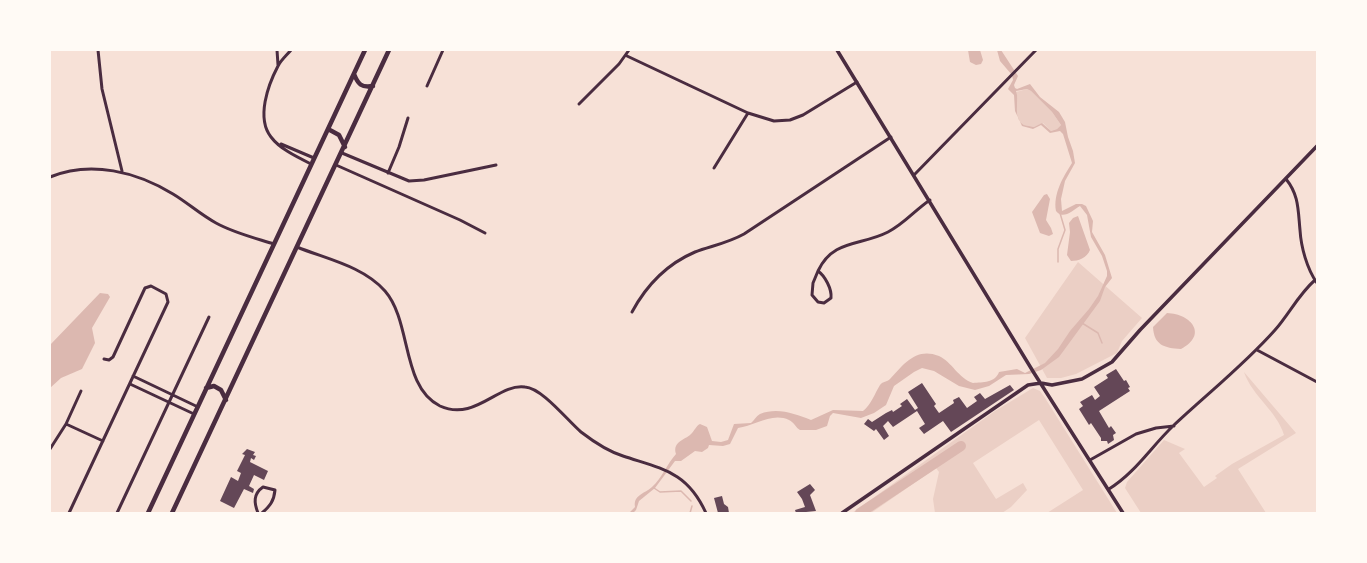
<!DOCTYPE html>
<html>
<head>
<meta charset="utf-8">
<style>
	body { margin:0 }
	#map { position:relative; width:1367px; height:563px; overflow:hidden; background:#f7e1d7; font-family:Georgia,serif }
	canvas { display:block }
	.frame { position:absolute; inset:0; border:51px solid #fffaf5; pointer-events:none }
</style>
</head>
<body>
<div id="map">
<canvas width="1367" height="563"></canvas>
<div class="frame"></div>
</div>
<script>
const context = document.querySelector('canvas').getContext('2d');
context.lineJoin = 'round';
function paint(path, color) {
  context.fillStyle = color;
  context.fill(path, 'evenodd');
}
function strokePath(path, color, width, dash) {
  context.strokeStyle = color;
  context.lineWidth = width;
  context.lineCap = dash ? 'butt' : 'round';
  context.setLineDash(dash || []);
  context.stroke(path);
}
paint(new Path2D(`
	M 1027,89 L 1031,91 L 1052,112 L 1061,125 L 1057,129 L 1051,131 L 1043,123 L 1034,127 C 1031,126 1027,126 1024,125 C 1012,118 1020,102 1016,92 Z
	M 1078,262 L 1142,318 L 1122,341 L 1117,353 L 1076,374 L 1061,378 L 1047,378 L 1025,338 Z
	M 1244,372 L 1296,433 L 1238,469 L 1266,513 L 1141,513 L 1125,488 L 1127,482 L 1164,440 L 1185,449 L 1179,453 L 1204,487 L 1217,478 L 1215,476 L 1232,464 L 1284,435 C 1277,411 1252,396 1244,372 Z
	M 1033,388 L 1040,391 L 1045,398 L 1117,513 L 1047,513 L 1083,490 L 1039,420 L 973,463 L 996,499 L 1023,483 L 1027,490 L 1011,507 L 1002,513 L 935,513 L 933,499 L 939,472 L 936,468 L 871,513 L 852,513 L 995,411 Z`), '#ebcfc5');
paint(new Path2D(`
	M 968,50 L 980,50 L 983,60 L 981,64 L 976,65 L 970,62 Z
	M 997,50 L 1001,50 L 1018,76 L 1014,85 L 1015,88 L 1017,89 L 1030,84 L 1040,97 L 1059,112 L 1065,122 L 1068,137 L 1073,151 L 1075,163 L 1065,181 L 1061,199 L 1062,211 L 1076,204 L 1082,204 L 1086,206 L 1093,221 L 1092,232 L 1105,255 L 1112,278 L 1105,287 L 1100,301 L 1059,357 L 1041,370 L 1029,374 L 1006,375 L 989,386 L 975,390 L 959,386 L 934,371 L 922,368 L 914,372 L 894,386 L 886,405 L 874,413 L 861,418 L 833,413 L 830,416 L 827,426 L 816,430 L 800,430 C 796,428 794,422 789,420 C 772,412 754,426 738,428 L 730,444 L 723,446 L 709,445 L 708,448 L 702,452 L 695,451 L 681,461 L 675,461 L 655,488 L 639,501 L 636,510 L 633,513 L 629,513 L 635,507 C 633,495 644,494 652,487 C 662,478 667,464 676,454 C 672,441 686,440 692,433 C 695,430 696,426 700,424 L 707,427 L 712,441 L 721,442 L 728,440 L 734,424 L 751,423 C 754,421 756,416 760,414 C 778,407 795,414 811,420 L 833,410 L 863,411 C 871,405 875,393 880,385 C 883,381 887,382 890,379 C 904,364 916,347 939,356 C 952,362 958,378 973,383 C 983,382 995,383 999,372 L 1017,369 L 1025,373 L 1045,363 L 1058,349 L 1070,331 L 1089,309 L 1098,296 L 1107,276 L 1107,271 L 1102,256 L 1091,237 L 1087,215 L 1080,206 C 1072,211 1063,220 1056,211 C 1053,194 1063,177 1072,163 L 1063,134 L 1060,131 L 1050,133 L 1041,125 L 1033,129 L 1022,126 L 1015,111 L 1014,95 L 1008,89 L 1013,80 L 1012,75 L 1000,61 ZM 1027,89 L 1031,91 L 1052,112 L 1061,125 L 1057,129 L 1051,131 L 1042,123 L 1034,127 C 1031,126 1027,126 1024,125 C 1012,118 1020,101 1016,91 Z
	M 1047,194 L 1050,199 L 1046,220 L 1051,228 L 1053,234 L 1049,236 L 1040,233 L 1032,212 L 1044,195 Z
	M 1078,216 L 1090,250 C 1087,258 1078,261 1071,261 L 1067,255 L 1070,232 L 1069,223 L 1073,218 Z
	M 100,293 L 108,294 L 110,297 L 92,328 L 95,343 L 82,369 L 61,378 L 50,388 L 50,345 Z
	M 1167,313 C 1192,314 1208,335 1181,349 C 1164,348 1154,345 1153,327 Z`), '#dcb8b0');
strokePath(new Path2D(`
	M 1058,262 L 1058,249 L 1065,230 L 1060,213
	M 1082,323 L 1098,333 L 1102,343
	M 654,488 L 660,492 L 681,491 L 691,501
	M 690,513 L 692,506`), '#dcb8b0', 1.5);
strokePath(new Path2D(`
	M 860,513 L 961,446`), '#dcb8b0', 10);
paint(new Path2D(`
	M 1116,369 L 1124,381 L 1126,380 L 1130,387 L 1128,388 L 1130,391 L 1099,411 L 1109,428 L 1111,426 L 1116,433 L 1113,435 L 1114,440 L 1108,444 L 1107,441 L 1101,441 L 1101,438 L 1091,423 L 1089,425 L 1079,409 L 1083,406 L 1080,402 L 1092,395 L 1095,400 L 1100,396 L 1094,387 L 1108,378 L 1106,375 Z
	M 922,383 L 936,404 L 934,406 L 939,413 L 954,403 L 953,400 L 959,397 L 967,408 L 977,401 L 974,397 L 980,393 L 985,399 L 1010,385 L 1014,390 L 951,432 L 943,421 L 924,434 L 919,428 L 925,424 L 917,411 L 893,427 L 888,421 L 883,426 L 889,436 L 884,440 L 876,429 L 874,431 L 864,424 L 868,419 L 872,422 L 886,413 L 892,410 L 893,412 L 902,406 L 900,404 L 907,399 L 915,410 L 918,408 L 908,392 Z
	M 247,449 L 255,452 L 253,455 L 256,456 L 254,460 L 251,458 L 250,462 L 268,471 L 264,480 L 254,475 L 249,486 L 254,489 L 253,493 L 244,489 L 234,508 L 220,501 L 231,477 L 238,481 L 241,473 L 237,471 L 245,455 L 242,454 Z
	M 810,484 L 815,490 L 810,495 L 816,511 L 796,513 L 795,510 L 805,507 L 802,499 L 797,492 Z
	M 722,496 L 724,504 L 728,507 L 729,513 L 718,513 L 714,498 Z`), '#644757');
strokePath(new Path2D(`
	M 98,50 L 102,89 L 122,171
	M 277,50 L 278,65
	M 291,50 C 287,55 281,60 278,66 C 268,85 256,118 271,137 C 280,149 297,157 311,164
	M 627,56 L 748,113 L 774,121 L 790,120 L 803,115 L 857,82
	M 427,86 L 443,50
	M 579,104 L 619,64 L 629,50
	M 281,144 L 314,158
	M 342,153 L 409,181 L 424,180 L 496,165
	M 336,165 L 460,220 L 485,233
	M 714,168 L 748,113
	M 388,173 L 399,147 L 408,118
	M 914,175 L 1036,50
	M 50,177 C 91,160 137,172 173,194 C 188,203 201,215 216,223 C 234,233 255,238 274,244
	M 1286,179 C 1299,195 1298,210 1300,230 C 1301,247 1307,269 1317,283
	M 297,247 C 326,259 363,266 385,291 C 412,322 401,387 440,406 C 475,422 498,383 525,387 C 542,388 567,420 581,432 C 594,442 607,451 623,456 C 662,469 687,471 706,513
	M 818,271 L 813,283 L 812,295 L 818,302 L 824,303 L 831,298 C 832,289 825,276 818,271 C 833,239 861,246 888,232 C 904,224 915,210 930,200
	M 632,312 C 646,286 667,264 695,252 C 711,246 728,243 744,234 L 891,137
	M 1257,350 L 1317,382
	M 133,376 L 198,407
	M 130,384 L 194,414
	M 66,424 L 103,441
	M 50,449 L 66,424 L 81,391
	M 1090,460 L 1136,434 L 1156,428 L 1174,426
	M 1109,489 C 1135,473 1151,447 1173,426 C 1207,394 1244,365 1275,330 C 1289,314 1299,294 1315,280
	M 69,513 L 168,302 L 166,294 L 151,286 L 145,288 L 113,357 L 109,360 L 104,359
	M 117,513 L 209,317
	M 258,513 C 254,503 253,494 263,487 L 275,490 C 274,501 270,506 262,513`), '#4a2c40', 3);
strokePath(new Path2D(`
	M 837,50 L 1034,373 L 1123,513
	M 842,513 L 1028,385 L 1041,383 L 1052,385 L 1082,379 L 1112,362 L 1140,330 L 1317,146`), '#4a2c40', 3.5);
strokePath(new Path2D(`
	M 354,74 C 358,84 361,88 373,86
	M 328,129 L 339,135 L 345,147
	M 206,388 L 214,386 L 221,390 L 226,400
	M 148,513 L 365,50
	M 172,513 L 389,50`), '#4a2c40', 4.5);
</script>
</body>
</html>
